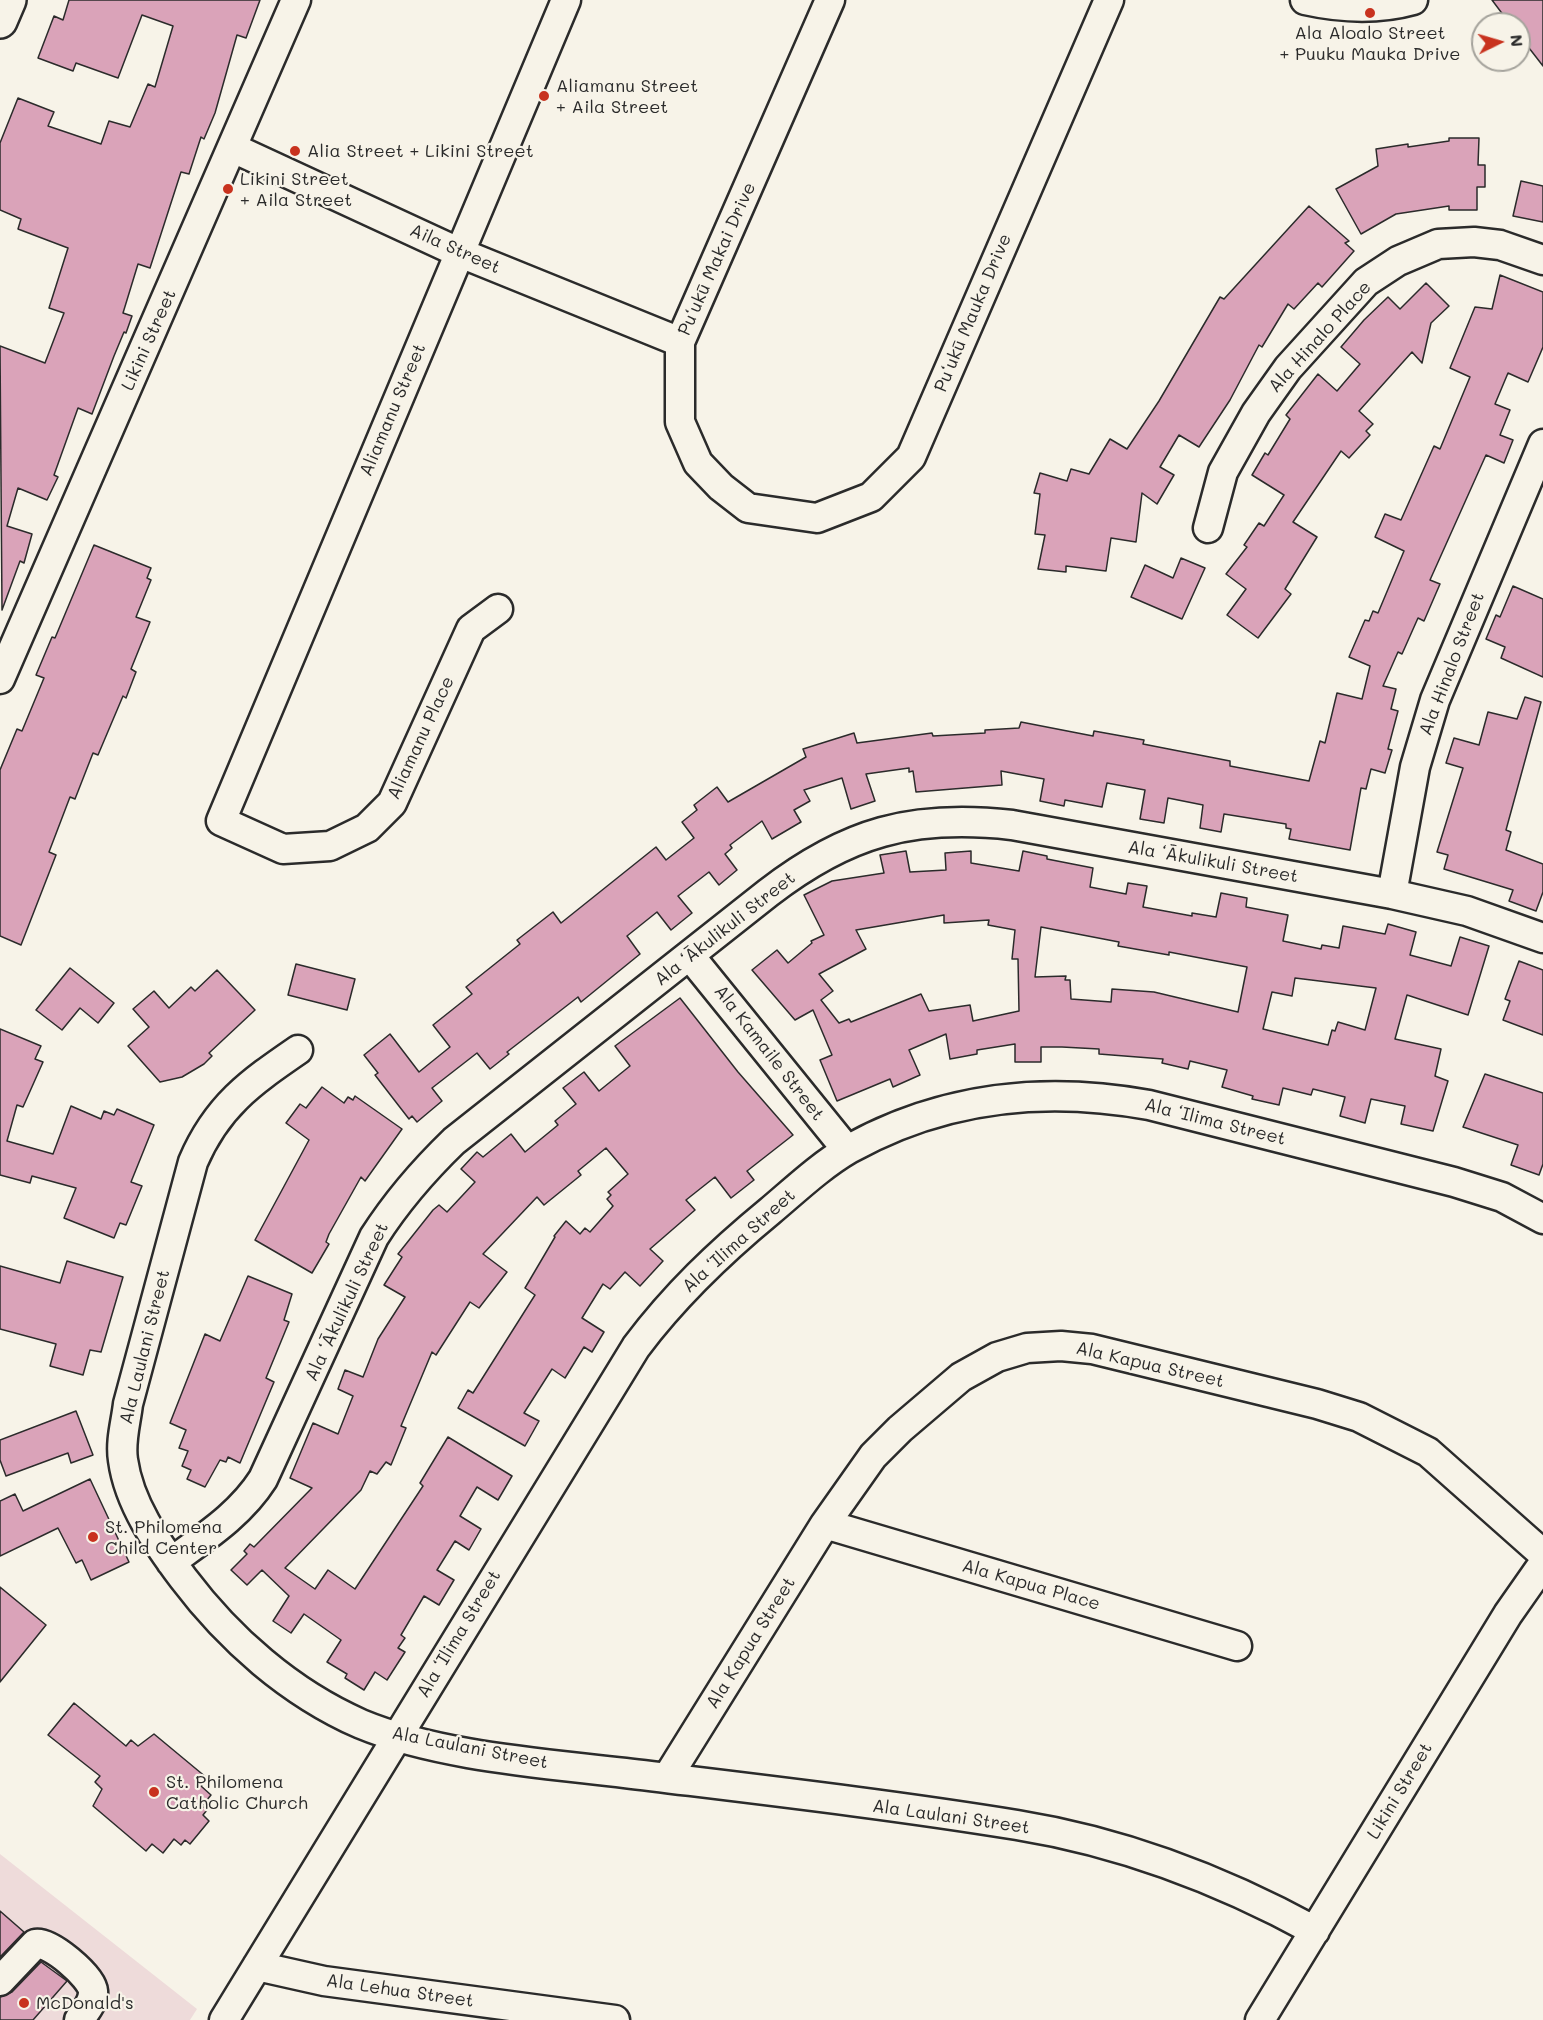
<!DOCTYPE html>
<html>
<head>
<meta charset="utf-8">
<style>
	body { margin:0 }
	#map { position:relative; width:1543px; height:2020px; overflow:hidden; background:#f7f3e8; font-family:Mali,sans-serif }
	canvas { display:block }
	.north { position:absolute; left:1471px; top:12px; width:60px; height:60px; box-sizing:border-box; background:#f7f3e8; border:2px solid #a5a39c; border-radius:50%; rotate:85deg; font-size:16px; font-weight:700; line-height:24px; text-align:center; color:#2b2b2b }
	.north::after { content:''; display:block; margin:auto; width:21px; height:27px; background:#c8321e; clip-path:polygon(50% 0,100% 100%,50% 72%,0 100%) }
</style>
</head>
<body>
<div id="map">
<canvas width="1543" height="2020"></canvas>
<div class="north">N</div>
</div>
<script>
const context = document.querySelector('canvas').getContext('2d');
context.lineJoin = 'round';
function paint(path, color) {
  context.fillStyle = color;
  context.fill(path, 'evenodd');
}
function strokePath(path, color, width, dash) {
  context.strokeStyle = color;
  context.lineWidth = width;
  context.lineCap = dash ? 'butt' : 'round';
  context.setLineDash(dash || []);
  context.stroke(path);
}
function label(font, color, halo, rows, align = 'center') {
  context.font = font + ' Mali,sans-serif';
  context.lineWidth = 4.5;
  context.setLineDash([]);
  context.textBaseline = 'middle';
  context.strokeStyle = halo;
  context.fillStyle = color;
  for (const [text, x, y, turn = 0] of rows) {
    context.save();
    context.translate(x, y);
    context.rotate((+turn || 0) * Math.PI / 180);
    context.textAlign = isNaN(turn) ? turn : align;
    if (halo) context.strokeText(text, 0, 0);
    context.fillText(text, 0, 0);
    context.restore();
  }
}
paint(new Path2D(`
	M 0,1854 L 197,2009 L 190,2020 L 0,2020 Z`), '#eedbda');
const building = new Path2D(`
	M 69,0 L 260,0 L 246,38 L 237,35 L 215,113 L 204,139 L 201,137 L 189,174 L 181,172 L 150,268 L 138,264 L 123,313 L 132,316 L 126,333 L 124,332 L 114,356 L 92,414 L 78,408 L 54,475 L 58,477 L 47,500 L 18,488 L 7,526 L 32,534 L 24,563 L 20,561 L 2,610 L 0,346 L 45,363 L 64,313 L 49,308 L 68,248 L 18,229 L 21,219 L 0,210 L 0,143 L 18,98 L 54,112 L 48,126 L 101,144 L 109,121 L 130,127 L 148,84 L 155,87 L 173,26 L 142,15 L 118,78 L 76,63 L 73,71 L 38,58 L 54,16 L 63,20 Z
	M 1492,0 L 1543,0 L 1543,66 L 1519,35 L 1519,24 L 1510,24 Z
	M 1449,138 L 1479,138 L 1478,165 L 1485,165 L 1485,187 L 1477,187 L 1477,210 L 1449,210 L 1449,206 L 1396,214 L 1361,234 L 1336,189 L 1378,166 L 1376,149 L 1408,144 L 1408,147 L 1449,141 Z
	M 1521,181 L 1543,186 L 1543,222 L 1513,216 Z
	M 1309,206 L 1349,241 L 1345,243 L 1354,251 L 1322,287 L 1318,283 L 1294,309 L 1288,304 L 1262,347 L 1259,345 L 1230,400 L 1199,447 L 1179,435 L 1160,467 L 1174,475 L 1157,504 L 1142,493 L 1136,542 L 1111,538 L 1106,571 L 1066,566 L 1066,572 L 1038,569 L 1045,535 L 1035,534 L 1040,494 L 1034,493 L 1040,473 L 1067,481 L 1071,469 L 1089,474 L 1110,439 L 1127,449 L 1159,401 L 1220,297 L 1224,299 Z
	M 1500,275 L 1543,292 L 1543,347 L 1528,382 L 1508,373 L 1495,404 L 1510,410 L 1500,435 L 1513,440 L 1504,463 L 1486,455 L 1430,580 L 1440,584 L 1424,621 L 1418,618 L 1402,654 L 1398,652 L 1383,686 L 1396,689 L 1391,709 L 1398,711 L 1388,749 L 1392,750 L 1385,773 L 1371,769 L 1366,789 L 1361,788 L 1350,850 L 1289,839 L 1291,829 L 1286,828 L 1286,824 L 1224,814 L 1221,832 L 1200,828 L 1203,805 L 1168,798 L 1164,823 L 1140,819 L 1145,790 L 1107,783 L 1102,807 L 1065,800 L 1064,806 L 1040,801 L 1044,779 L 1001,771 L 1002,785 L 916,792 L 913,771 L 909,772 L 909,768 L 866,774 L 875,801 L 851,809 L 842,778 L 804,790 L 810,801 L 794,810 L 801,822 L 772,839 L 762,821 L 730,845 L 732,848 L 725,854 L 737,870 L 719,885 L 709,872 L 678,896 L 692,913 L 671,930 L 657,912 L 627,936 L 640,954 L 581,1002 L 578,997 L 507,1052 L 509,1054 L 490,1069 L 477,1053 L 432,1088 L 442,1101 L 417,1122 L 412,1116 L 409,1119 L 375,1075 L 378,1073 L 364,1055 L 390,1034 L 419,1072 L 450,1047 L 433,1025 L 472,994 L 466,987 L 520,944 L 517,940 L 553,912 L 561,923 L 656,847 L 666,860 L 694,838 L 682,822 L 697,810 L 694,805 L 717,787 L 728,802 L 806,757 L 803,749 L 854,733 L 857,743 L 932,733 L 933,736 L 985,733 L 985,730 L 1019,728 L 1021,722 L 1093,736 L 1094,731 L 1144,740 L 1143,744 L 1230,761 L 1230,766 L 1309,781 L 1320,741 L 1325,743 L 1337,693 L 1362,699 L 1370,666 L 1349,657 L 1365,620 L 1369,621 L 1373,611 L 1378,613 L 1404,551 L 1375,537 L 1385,514 L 1401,520 L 1434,446 L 1440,449 L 1470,377 L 1450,368 L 1475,307 L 1492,309 Z
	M 1426,283 L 1449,306 L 1431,323 L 1422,363 L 1412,352 L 1359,411 L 1373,424 L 1366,431 L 1370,435 L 1349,458 L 1341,451 L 1293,522 L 1317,537 L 1285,589 L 1291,594 L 1258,638 L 1227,615 L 1246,589 L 1226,574 L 1247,547 L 1244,545 L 1259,523 L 1264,526 L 1284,495 L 1252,475 L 1265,453 L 1268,455 L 1290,419 L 1286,415 L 1318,374 L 1337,391 L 1360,364 L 1341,347 L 1364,320 L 1388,297 L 1400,309 Z
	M 94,545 L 151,568 L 147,578 L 151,580 L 136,617 L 150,622 L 131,669 L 136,672 L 126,698 L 123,696 L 98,755 L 93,753 L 75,799 L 70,797 L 49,852 L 56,855 L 21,945 L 0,936 L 0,770 L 17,729 L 22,731 L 44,678 L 36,675 L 52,637 L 55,638 Z
	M 1181,558 L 1205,568 L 1182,619 L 1131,597 L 1145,565 L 1173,578 Z
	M 1513,586 L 1543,599 L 1543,677 L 1501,658 L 1505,647 L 1486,639 L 1496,615 L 1500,617 Z
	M 1525,697 L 1541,702 L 1506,830 L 1511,832 L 1506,850 L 1543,864 L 1543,892 L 1536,911 L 1509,901 L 1513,890 L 1444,869 L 1448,855 L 1437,852 L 1463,768 L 1446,763 L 1454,738 L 1479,745 L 1488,712 L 1517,719 Z
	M 906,851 L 910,872 L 946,870 L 945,853 L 971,851 L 971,863 L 1019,871 L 1023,851 L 1047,856 L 1047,859 L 1093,868 L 1090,887 L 1126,894 L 1128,883 L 1147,886 L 1143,907 L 1192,916 L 1192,913 L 1216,917 L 1221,893 L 1247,898 L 1246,907 L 1288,915 L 1283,941 L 1321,949 L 1322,945 L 1339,948 L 1343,926 L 1385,934 L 1388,924 L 1416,932 L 1410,955 L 1451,966 L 1460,937 L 1489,946 L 1468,1015 L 1407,995 L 1395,1039 L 1441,1049 L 1435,1076 L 1448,1081 L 1433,1131 L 1401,1124 L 1405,1106 L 1371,1099 L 1365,1123 L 1340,1116 L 1345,1097 L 1313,1089 L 1311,1095 L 1283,1088 L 1279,1105 L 1252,1099 L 1253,1096 L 1222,1087 L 1227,1070 L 1190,1061 L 1188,1069 L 1162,1063 L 1163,1059 L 1099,1054 L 1099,1049 L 1062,1047 L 1041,1047 L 1041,1062 L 1015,1062 L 1015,1044 L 977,1050 L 977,1054 L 950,1059 L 946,1034 L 909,1050 L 920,1075 L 893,1087 L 890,1079 L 837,1101 L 820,1060 L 832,1055 L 813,1010 L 795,1020 L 752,970 L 777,950 L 788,963 L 812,943 L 811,941 L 824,935 L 804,895 L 832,881 L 884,873 L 880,855 ZM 944,915 L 944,923 L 989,920 L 988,925 L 1015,930 L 1012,959 L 1018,959 L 1019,1011 L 973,1021 L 970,1005 L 929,1011 L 921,994 L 851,1022 L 849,1019 L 839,1023 L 821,1000 L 833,991 L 819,974 L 866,949 L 856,930 ZM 1041,927 L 1119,942 L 1118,946 L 1169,955 L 1169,952 L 1247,967 L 1238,1012 L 1154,992 L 1112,989 L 1111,1002 L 1071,999 L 1070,980 L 1065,980 L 1066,976 L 1035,977 ZM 1295,978 L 1376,988 L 1365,1030 L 1338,1022 L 1335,1031 L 1332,1030 L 1328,1045 L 1263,1029 L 1272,992 L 1292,996 Z
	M 1519,961 L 1543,970 L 1543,1035 L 1503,1020 L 1510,1001 L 1505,999 Z
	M 296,964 L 355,979 L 347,1010 L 288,995 Z
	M 70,968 L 114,1003 L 98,1023 L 80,1008 L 62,1030 L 36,1010 Z
	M 217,970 L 255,1010 L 209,1053 L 212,1056 L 204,1064 L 182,1077 L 160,1082 L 128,1046 L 149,1027 L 133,1009 L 154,991 L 169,1008 L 191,987 L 195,991 Z
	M 680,998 L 738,1072 L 793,1135 L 747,1171 L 754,1180 L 731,1198 L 715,1177 L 686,1200 L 695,1210 L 650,1249 L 663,1261 L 640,1286 L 625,1272 L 610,1289 L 603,1284 L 582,1318 L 604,1332 L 592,1352 L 584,1347 L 565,1378 L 552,1369 L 524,1413 L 539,1421 L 525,1446 L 458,1408 L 468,1390 L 473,1393 L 535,1295 L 525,1288 L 555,1237 L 554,1236 L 566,1221 L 580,1234 L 585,1228 L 590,1232 L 613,1206 L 607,1199 L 611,1195 L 608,1192 L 628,1174 L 606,1148 L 578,1171 L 581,1175 L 544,1205 L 537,1197 L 483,1254 L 507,1272 L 479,1308 L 470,1302 L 436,1355 L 432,1352 L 401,1426 L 406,1428 L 391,1465 L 386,1462 L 377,1474 L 370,1471 L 361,1490 L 285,1568 L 315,1589 L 328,1570 L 355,1589 L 423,1486 L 420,1483 L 448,1437 L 512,1476 L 498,1500 L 477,1487 L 460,1516 L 481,1529 L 469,1550 L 455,1541 L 437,1570 L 454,1580 L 439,1605 L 424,1596 L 401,1635 L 405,1638 L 398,1648 L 405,1652 L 387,1680 L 375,1672 L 364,1690 L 345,1678 L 347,1674 L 327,1662 L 341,1640 L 304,1614 L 291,1633 L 273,1621 L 289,1596 L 262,1570 L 247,1585 L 231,1570 L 247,1554 L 244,1551 L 250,1544 L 254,1547 L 312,1488 L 290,1478 L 313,1423 L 338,1434 L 353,1396 L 338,1389 L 345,1370 L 363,1377 L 378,1339 L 405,1297 L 384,1285 L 402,1257 L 398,1254 L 433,1210 L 439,1205 L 447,1212 L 475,1182 L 461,1169 L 477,1152 L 483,1157 L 511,1134 L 525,1152 L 558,1125 L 555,1121 L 576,1104 L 563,1088 L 584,1072 L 599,1091 L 630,1066 L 615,1046 Z
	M 0,1029 L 41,1046 L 35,1059 L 43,1062 L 23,1107 L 17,1105 L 7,1141 L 53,1154 L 71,1106 L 101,1119 L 104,1111 L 114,1115 L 117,1109 L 154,1125 L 131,1182 L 142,1186 L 126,1225 L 120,1223 L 114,1238 L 64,1218 L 76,1188 L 32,1176 L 30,1183 L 0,1175 Z
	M 1485,1074 L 1543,1093 L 1543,1164 L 1539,1175 L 1511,1165 L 1518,1145 L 1463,1127 Z
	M 322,1087 L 344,1103 L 348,1097 L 353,1100 L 355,1096 L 402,1129 L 365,1181 L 361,1177 L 329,1234 L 326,1242 L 329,1244 L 312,1273 L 255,1240 L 309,1140 L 286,1123 L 300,1104 L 306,1108 Z
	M 67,1261 L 123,1277 L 101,1352 L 90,1350 L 83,1375 L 50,1366 L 56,1344 L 0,1329 L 0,1266 L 60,1283 Z
	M 248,1276 L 292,1294 L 284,1320 L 289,1322 L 266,1378 L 274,1382 L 240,1463 L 228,1457 L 226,1462 L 220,1460 L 205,1487 L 187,1479 L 191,1470 L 182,1466 L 188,1451 L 179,1448 L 186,1430 L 170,1423 L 205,1334 L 220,1341 Z
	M 76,1411 L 93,1455 L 71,1463 L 68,1453 L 6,1476 L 0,1460 L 0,1440 Z
	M 90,1479 L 129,1562 L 91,1580 L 82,1560 L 76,1563 L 58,1528 L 0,1556 L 0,1501 L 15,1494 L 23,1511 Z
	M 0,1587 L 46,1625 L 0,1682 Z
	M 74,1703 L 126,1746 L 131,1740 L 138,1746 L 154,1734 L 207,1778 L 201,1786 L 211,1795 L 202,1806 L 207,1810 L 203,1815 L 209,1821 L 190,1844 L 185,1840 L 181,1845 L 174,1839 L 163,1853 L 152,1844 L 146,1851 L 93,1806 L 102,1789 L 95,1782 L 100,1776 L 48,1735 Z
	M 0,1911 L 24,1932 L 0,1957 Z
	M 41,1962 L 67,1981 L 33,2020 L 0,2020 L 0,1997 L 12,1992 Z`);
paint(building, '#daa3b9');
strokePath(building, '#2b2b2b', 1.5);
const minor = new Path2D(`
	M 830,0 L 680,342 L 680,422 L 698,463 L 721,487 L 748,508 L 817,518 L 871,497 L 911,457 L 1109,0
	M 1305,0 C 1341,8 1377,10 1413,0
	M 233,148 L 458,252 L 680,342
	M 1208,528 L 1223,472 L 1256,413 L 1288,368 L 1366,282 L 1398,261 L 1438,244 L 1474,242 L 1500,245 L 1543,260
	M 498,609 L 471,629 L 392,803 L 367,828 L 330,846 L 283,849 L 221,821 L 566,0
	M 0,679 L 296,0
	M 1392,894 L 1415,767 L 1435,700 L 1543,444
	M 690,956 L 847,1150
	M 298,1050 C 250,1083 217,1106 193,1162 L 128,1404 C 126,1422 120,1441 123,1460 C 129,1504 157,1543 183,1578 C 229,1639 290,1693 361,1724 C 438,1756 542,1763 625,1773 C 755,1789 887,1804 1017,1825 C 1122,1842 1222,1880 1315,1931
	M 825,1524 L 1237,1646
	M 171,1562 C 205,1537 240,1515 263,1479 L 374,1237 C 397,1201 423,1171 454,1141 L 768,893 C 847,832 912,814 1012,825 L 1392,894 L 1467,911 L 1543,938
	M 667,1778 L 825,1524 L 873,1456 L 900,1429 L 961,1377 L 997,1357 L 1027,1348 L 1061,1346 L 1092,1349 L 1317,1404 L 1359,1417 L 1428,1452 L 1543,1554
	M 257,1966 L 324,1981 L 615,2020
	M 0,1981 L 35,1944 C 49,1940 92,1977 93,1991 C 94,2002 85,2012 79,2020
	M 224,2020 L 636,1347 C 675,1295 719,1253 770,1211 C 795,1190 820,1166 849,1149 C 942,1097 1045,1086 1149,1105 L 1454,1182 L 1502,1197 L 1543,1219
	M 1260,2020 L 1508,1614 L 1543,1564`);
const major = new Path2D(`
	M 0,21 L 9,0`);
strokePath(minor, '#2b2b2b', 33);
strokePath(major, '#2b2b2b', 38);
strokePath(minor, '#f7f3e8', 28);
strokePath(major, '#f7f3e8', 33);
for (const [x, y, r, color] of [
	[1370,13,6,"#c8321e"],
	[544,96,6,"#c8321e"],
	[295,151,6,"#c8321e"],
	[228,189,6,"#c8321e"],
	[93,1537,6,"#c8321e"],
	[154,1792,6,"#c8321e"],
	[24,2003,6,"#c8321e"]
]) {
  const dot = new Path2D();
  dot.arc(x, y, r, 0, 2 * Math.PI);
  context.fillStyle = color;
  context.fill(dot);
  strokePath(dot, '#f7f3e8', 2);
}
label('18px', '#2b2b2b', '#f7f3e8', [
	["Ala Aloalo Street",1370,33,"center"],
	["+ Puuku Mauka Drive",1370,54,"center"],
	["Aliamanu Street",556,86],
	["+ Aila Street",556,107],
	["Alia Street + Likini Street",307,151],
	["Likini Street",240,179],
	["+ Aila Street",240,200],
	["St. Philomena",105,1527],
	["Child Center",105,1548],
	["St. Philomena",166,1782],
	["Catholic Church",166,1803],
	["McDonald's",36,2003]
], 'left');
label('18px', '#2b2b2b', '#f7f3e8', [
	["Aila Street",455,249,24],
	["Puʻukū Makai Drive",717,259,-66],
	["Puʻukū Mauka Drive",973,313,-67],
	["Ala Hinalo Place",1320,337,-48],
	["Likini Street",149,340,-66],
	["Aliamanu Street",393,410,-67],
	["Ala Hinalo Street",1452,664,-69],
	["Aliamanu Place",421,738,-65],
	["Ala ʻĀkulikuli Street",1213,862,10],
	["Ala ʻĀkulikuli Street",725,929,-38],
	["Ala Kamaile Street",769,1053,52],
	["Ala ʻIlima Street",1215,1122,14],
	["Ala ʻIlima Street",739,1241,-42],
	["Ala ʻĀkulikuli Street",347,1302,-65],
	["Ala Laulani Street",145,1347,-76],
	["Ala Kapua Street",1150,1365,13],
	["Ala Kapua Place",1031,1585,16],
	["Ala ʻIlima Street",459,1634,-59],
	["Ala Kapua Street",751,1643,-58],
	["Ala Laulani Street",470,1748,11],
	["Likini Street",1400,1791,-59],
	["Ala Laulani Street",951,1817,8],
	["Ala Lehua Street",400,1991,8]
]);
</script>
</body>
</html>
